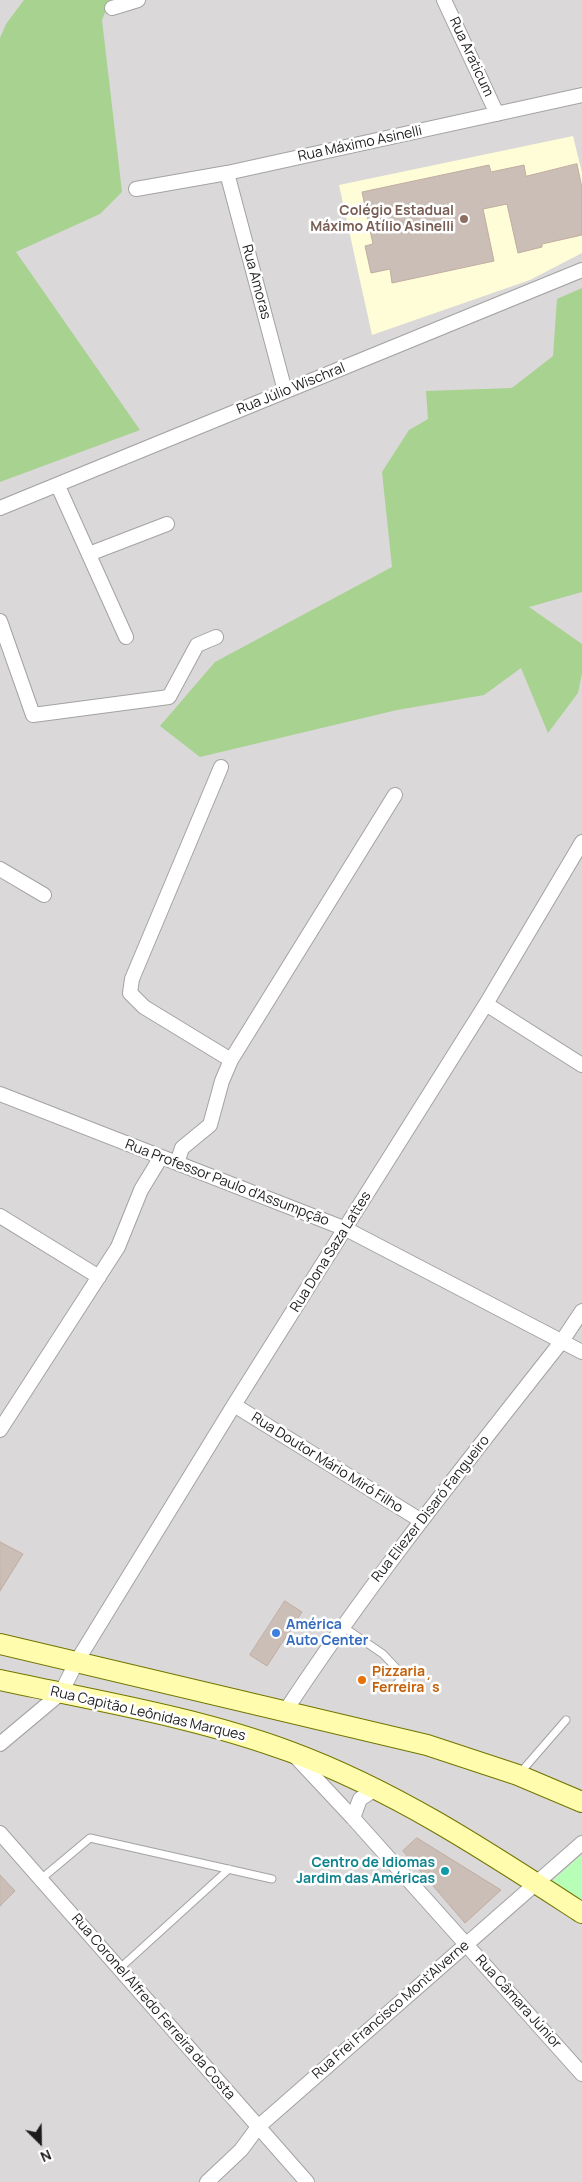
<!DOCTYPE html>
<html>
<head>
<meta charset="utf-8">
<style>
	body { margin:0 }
	#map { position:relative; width:582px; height:2182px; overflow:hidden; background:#eee8e0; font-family:Manrope,sans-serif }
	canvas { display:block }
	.north { position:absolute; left:15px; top:2117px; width:50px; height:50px; -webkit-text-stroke:4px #fff; paint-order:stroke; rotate:157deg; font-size:14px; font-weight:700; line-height:20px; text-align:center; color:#1c1c1c }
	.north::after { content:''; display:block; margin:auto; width:18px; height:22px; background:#1c1c1c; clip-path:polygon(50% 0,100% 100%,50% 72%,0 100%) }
</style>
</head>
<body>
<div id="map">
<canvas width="582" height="2182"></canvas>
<div class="north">N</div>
</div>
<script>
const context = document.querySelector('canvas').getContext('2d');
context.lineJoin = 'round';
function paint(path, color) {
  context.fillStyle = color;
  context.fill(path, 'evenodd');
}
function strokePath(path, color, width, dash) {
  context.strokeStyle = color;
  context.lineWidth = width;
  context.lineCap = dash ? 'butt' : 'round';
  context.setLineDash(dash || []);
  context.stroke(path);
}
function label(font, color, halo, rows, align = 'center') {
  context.font = font + ' Manrope,sans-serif';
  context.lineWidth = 5;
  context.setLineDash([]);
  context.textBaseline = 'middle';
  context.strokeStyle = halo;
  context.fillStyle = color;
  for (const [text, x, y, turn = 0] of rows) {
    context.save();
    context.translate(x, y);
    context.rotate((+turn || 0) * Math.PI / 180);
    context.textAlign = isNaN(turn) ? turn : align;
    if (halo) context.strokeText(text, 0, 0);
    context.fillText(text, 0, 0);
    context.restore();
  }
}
paint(new Path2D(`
	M 0,0 L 582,0 L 582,2182 L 0,2182 Z`), '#dad8d8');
paint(new Path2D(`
	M 573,136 L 582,173 L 582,253 L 530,280 L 372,335 L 339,185 Z`), '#fffcd8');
paint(new Path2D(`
	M 24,0 L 110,0 L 102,20 L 122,192 L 100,214 L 16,252 L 140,430 L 0,482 L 0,38 L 6,24 Z
	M 582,288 L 582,592 L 529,607 L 582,644 L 582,673 L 578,693 L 548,733 L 521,668 L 484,695 L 397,710 L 200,757 L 160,726 L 215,662 L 392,567 L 382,472 L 409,430 L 428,419 L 426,391 L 512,388 L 553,356 L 557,299 Z`), '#a8d290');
paint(new Path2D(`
	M 582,1854 L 582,1902 L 551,1882 Z`), '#b7feb7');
const building = new Path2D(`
	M 577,164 L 582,188 L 582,235 L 542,244 L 542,247 L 518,253 L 507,204 L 483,209 L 494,261 L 392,283 L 390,269 L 371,273 L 365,246 L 373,244 L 362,192 L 489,165 L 491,172 L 524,165 L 526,176 Z
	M 0,1542 L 23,1554 L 0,1591 Z
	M 285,1601 L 302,1612 L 267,1666 L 250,1655 Z
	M 417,1838 L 501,1890 L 465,1923 L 403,1851 Z
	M 0,1875 L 15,1891 L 0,1906 Z`);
paint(building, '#cabeb6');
strokePath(building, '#c1ada1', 1);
const lane = new Path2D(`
	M 342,1626 L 383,1654 L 400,1672 L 400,1680 L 391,1690
	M 520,1773 L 566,1720
	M 41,1879 L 90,1838 L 272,1879
	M 119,1969 L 229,1869`);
const street = new Path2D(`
	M 444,0 L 497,114
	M 112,8 L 138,0
	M 227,173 L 285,391
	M 136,189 L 227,173 L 582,95
	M 58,486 L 126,637
	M 0,508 L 582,270
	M 89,554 L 167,524
	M 0,621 L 33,715 L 169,697 L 197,645 L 216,637
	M 221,767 L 132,979 L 130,993 L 144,1007 L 231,1060
	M 0,869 L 44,895
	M 486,1004 L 582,1065
	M 0,1094 L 346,1229 L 582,1352
	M 177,1163 L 182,1148 L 210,1125 L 222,1081 L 231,1060 L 395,795
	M 0,1216 L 99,1277
	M 234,1405 L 420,1520
	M 0,1430 L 118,1247 L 141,1190 L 161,1157
	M 286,1710 C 371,1581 466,1463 562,1341 L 582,1311
	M 0,1744 L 61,1693 L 77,1661 L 234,1405 L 486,1004 L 582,842
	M 294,1755 L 353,1818 L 582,2074
	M 353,1818 L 360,1799 L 377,1788
	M 0,1833 L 307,2182
	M 207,2182 L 241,2150 L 258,2127 L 582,1843`);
const secondary = new Path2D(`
	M 0,1644 L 427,1745 L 518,1775 L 582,1802
	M 0,1680 C 97,1701 197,1717 291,1752 C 396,1791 488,1852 582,1913`);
strokePath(lane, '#a3a3a3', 9);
strokePath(street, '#a3a3a3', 16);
strokePath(secondary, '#717500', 22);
strokePath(lane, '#fff', 7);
strokePath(street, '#fff', 14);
strokePath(secondary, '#fffdad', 20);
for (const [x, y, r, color] of [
	[464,219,5,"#8d6e63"],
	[276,1633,5,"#3f7fe0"],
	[362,1680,5,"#e8710a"],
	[445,1871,5,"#0f9aa8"]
]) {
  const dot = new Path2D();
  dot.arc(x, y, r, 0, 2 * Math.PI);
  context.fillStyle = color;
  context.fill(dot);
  strokePath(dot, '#fff', 2);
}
label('14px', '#1c1c1c', '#fff', [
	["Rua Araticum",471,57,65],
	["Rua Máximo Asinelli",360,144,-12],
	["Rua Amoras",256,282,75],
	["Rua Júlio Wischral",291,389,-22],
	["Rua Professor Paulo d'Assumpção",227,1183,21],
	["Rua Dona Saza Lattes",331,1252,-58],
	["Rua Doutor Mário Miró Filho",327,1463,32],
	["Rua Eliezer Disaró Fangueiro",431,1509,-52],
	["Rua Capitão Leônidas Marques",148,1714,13],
	["Rua Câmara Júnior",518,2002,48],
	["Rua Coronel Alfredo Ferreira da Costa",153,2007,49],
	["Rua Frei Francisco Mont'Alverne",391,2010,-41]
]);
label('bold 14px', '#785e54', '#fff', [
	["Colégio Estadual",454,211],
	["Máximo Atílio Asinelli",454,227]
], 'right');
label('bold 14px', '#366cbe', '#fff', [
	["América",286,1625],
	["Auto Center",286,1641]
], 'left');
label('bold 14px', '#c56008', '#fff', [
	["Pizzaria",372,1672],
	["Ferreira´s",372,1688]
], 'left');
label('bold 14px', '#0d838f', '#fff', [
	["Centro de Idiomas",435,1863],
	["Jardim das Américas",435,1879]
], 'right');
</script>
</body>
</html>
